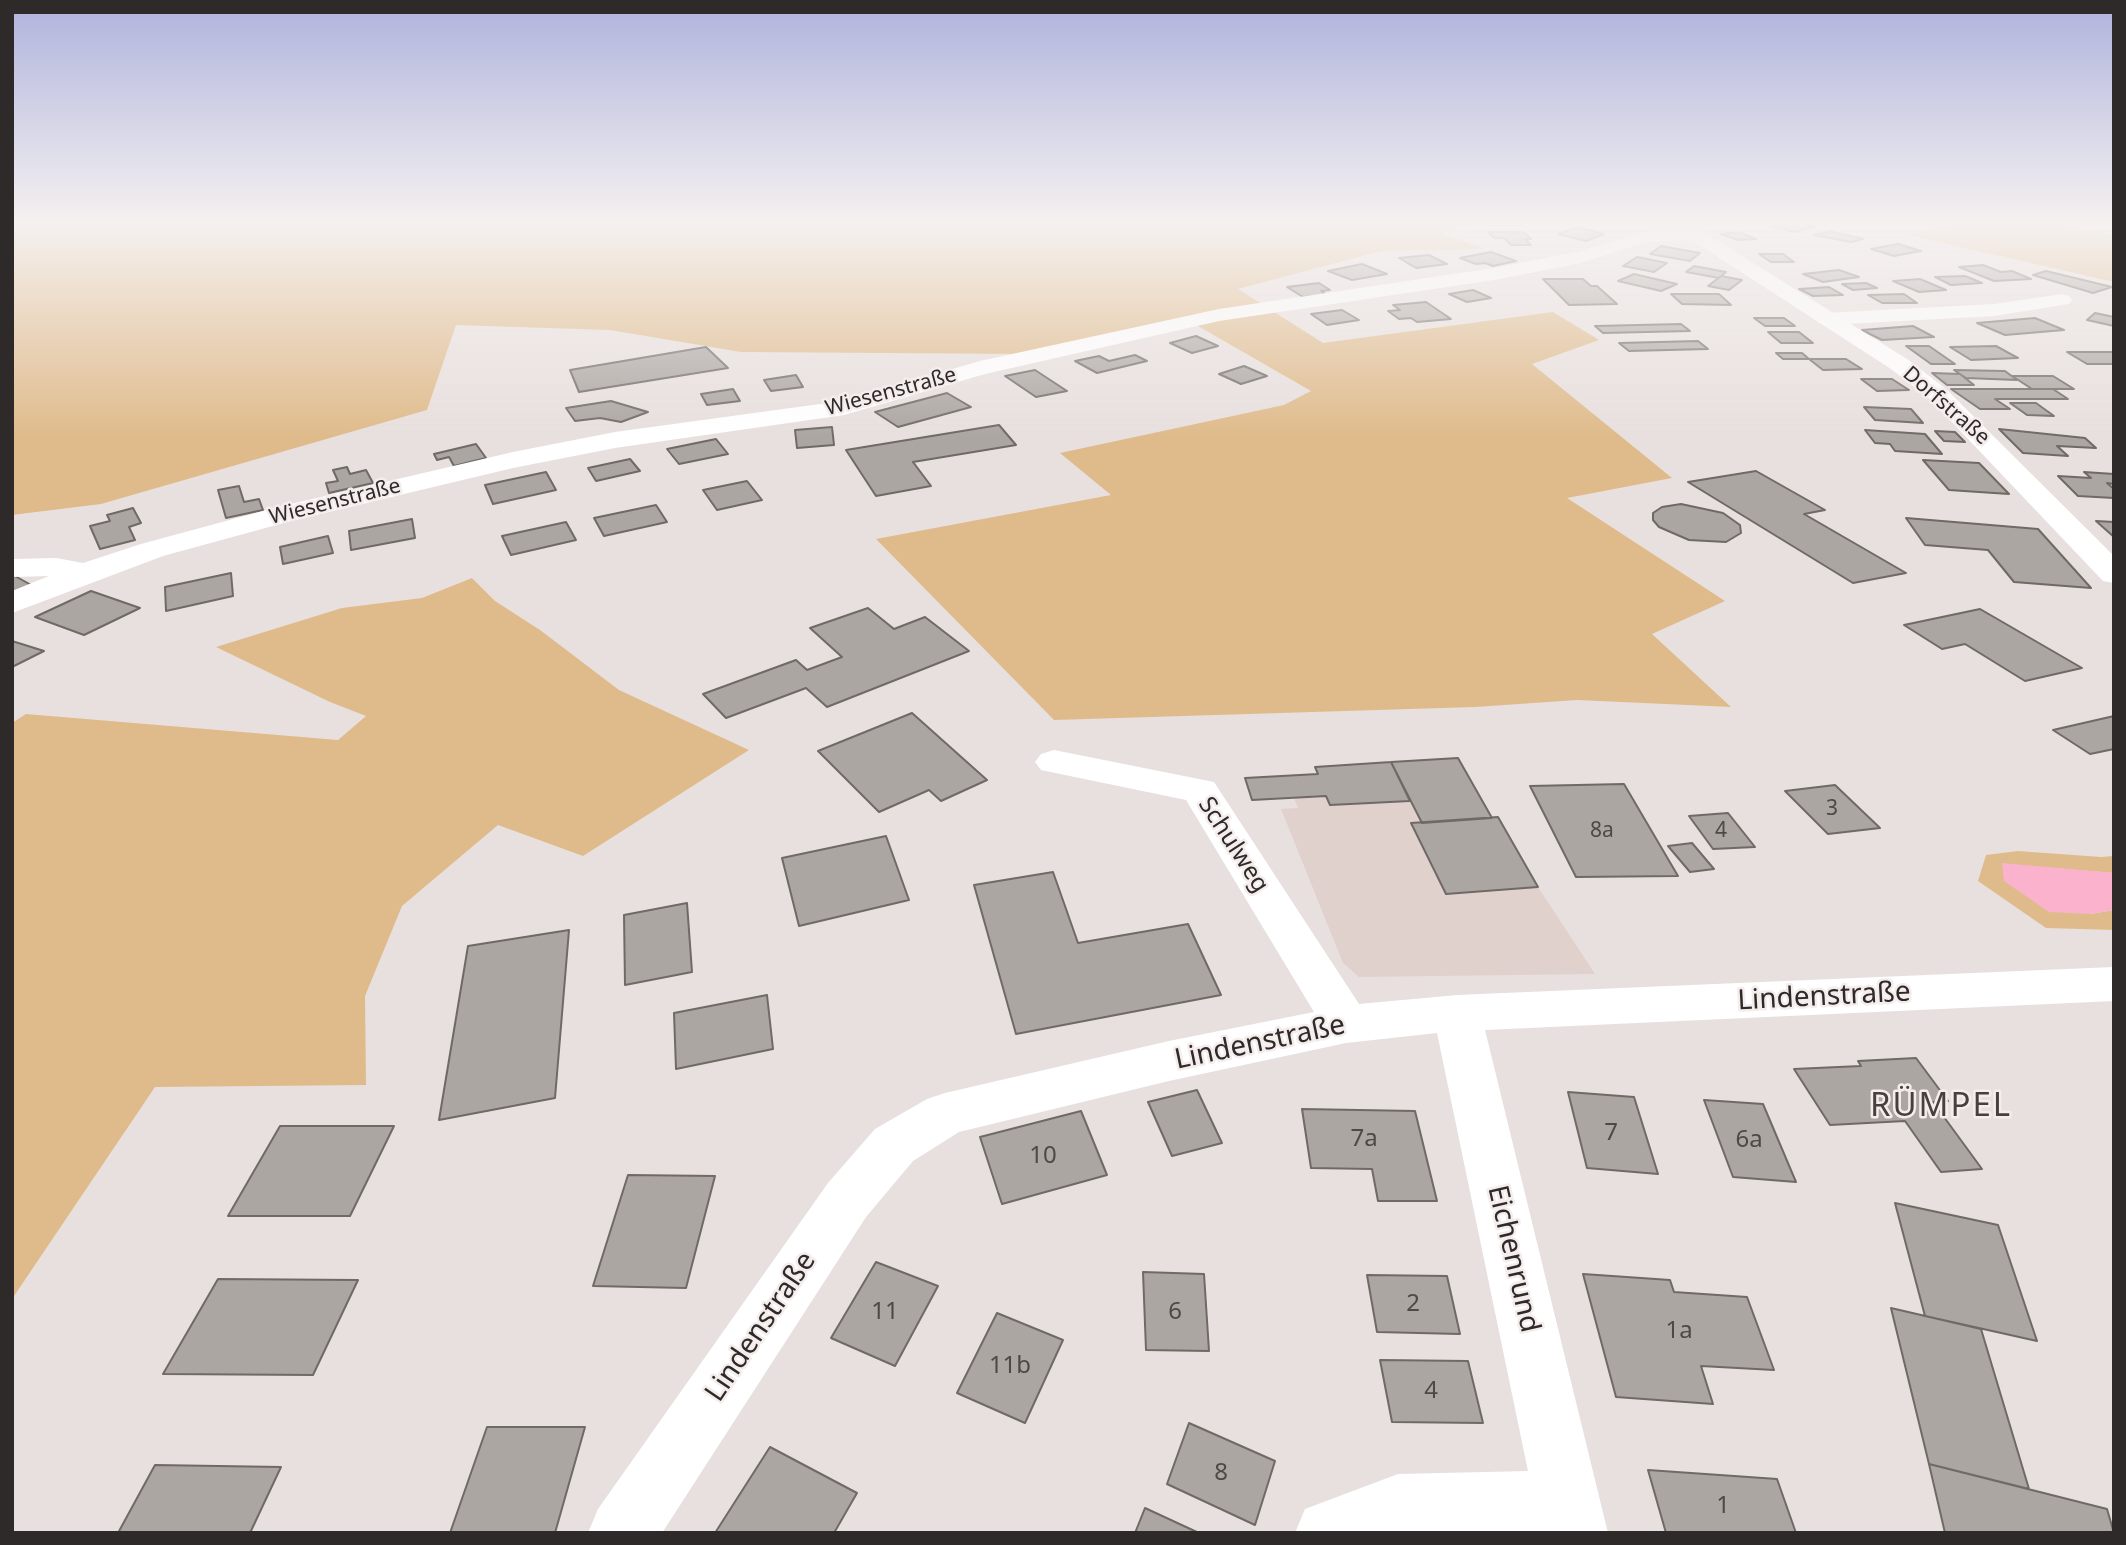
<!DOCTYPE html>
<html>
<head>
<meta charset="utf-8">
<style>
	body { margin:0 }
	#map { position:relative; width:2126px; height:1545px; overflow:hidden; background:#e8e0de; font-family:"Noto Sans",sans-serif }
	canvas { display:block }
	.frame { position:absolute; inset:0; border:14px solid #2d2a29; pointer-events:none }
</style>
</head>
<body>
<div id="map">
<canvas width="2126" height="1545"></canvas>
<div class="frame"></div>
</div>
<script>
const context = document.querySelector('canvas').getContext('2d');
context.lineJoin = 'round';
function paint(path, color) {
  context.fillStyle = color;
  context.fill(path, 'evenodd');
}
function strokePath(path, color, width, dash) {
  context.strokeStyle = color;
  context.lineWidth = width;
  context.lineCap = dash ? 'butt' : 'round';
  context.setLineDash(dash || []);
  context.stroke(path);
}
function label(font, color, halo, rows, align = 'center') {
  context.font = font + ' "Noto Sans",sans-serif';
  context.lineWidth = 5;
  context.setLineDash([]);
  context.textBaseline = 'middle';
  context.strokeStyle = halo;
  context.fillStyle = color;
  for (const [text, x, y, turn = 0] of rows) {
    context.save();
    context.translate(x, y);
    context.rotate((+turn || 0) * Math.PI / 180);
    context.textAlign = isNaN(turn) ? turn : align;
    if (halo) context.strokeText(text, 0, 0);
    context.fillText(text, 0, 0);
    context.restore();
  }
}
paint(new Path2D(`
	M 1458,758 L 1492,818 L 1498,817 L 1538,887 L 1595,974 L 1359,977 L 1343,963 L 1281,809 L 1298,808 L 1294,798 L 1252,800 L 1245,778 L 1317,774 L 1315,767 Z`), '#e1d1cd');
paint(new Path2D(`
	M 12,221 L 1485,221 L 1438,232 L 1485,249 L 1381,251 L 1238,289 L 1323,343 L 1553,312 L 1599,340 L 1532,364 L 1672,478 L 1567,498 L 1725,601 L 1652,634 L 1731,707 L 1577,700 L 1475,707 L 1054,720 L 876,539 L 1111,495 L 1060,453 L 1284,405 L 1311,391 L 1191,322 L 1028,354 L 741,352 L 610,330 L 456,325 L 427,410 L 101,504 L 12,515 Z
	M 1963,221 L 2046,221 L 2114,236 L 2114,282 L 1908,235 Z
	M 472,578 L 495,601 L 540,630 L 619,690 L 749,750 L 583,856 L 498,825 L 402,906 L 365,996 L 366,1085 L 155,1087 L 12,1299 L 12,723 L 26,714 L 338,740 L 366,716 L 330,702 L 216,647 L 342,608 L 422,598 Z
	M 2018,851 L 2101,857 L 2114,856 L 2114,873 L 2002,864 L 2090,914 L 2114,910 L 2114,930 L 2046,928 L 1978,881 L 1986,855 Z`), '#dfbb8b');
paint(new Path2D(`
	M 2002,863 L 2114,873 L 2114,910 L 2090,914 L 2049,912 L 2004,881 Z`), '#fab2cd');
const building = new Path2D(`
	M 1793,221 L 1816,226 L 1795,232 L 1771,226 Z
	M 1577,227 L 1604,234 L 1586,241 L 1558,234 Z
	M 1830,231 L 1863,239 L 1851,242 L 1814,235 Z
	M 1488,232 L 1524,232 L 1531,239 L 1525,239 L 1531,245 L 1511,245 L 1504,238 L 1494,238 Z
	M 1739,232 L 1756,239 L 1738,240 L 1721,234 Z
	M 1898,244 L 1921,251 L 1894,256 L 1871,249 Z
	M 1661,246 L 1700,253 L 1690,261 L 1650,254 Z
	M 1491,252 L 1516,261 L 1493,266 L 1485,263 L 1476,264 L 1460,258 Z
	M 1759,254 L 1783,254 L 1794,262 L 1771,262 Z
	M 1429,255 L 1447,264 L 1416,268 L 1399,258 Z
	M 1637,257 L 1667,263 L 1654,272 L 1623,266 Z
	M 1362,264 L 1387,274 L 1352,280 L 1328,271 Z
	M 1983,265 L 2001,272 L 2012,271 L 2031,279 L 1994,281 L 1959,267 Z
	M 1694,266 L 1726,272 L 1719,278 L 1686,272 Z
	M 1839,270 L 1859,277 L 1823,282 L 1803,274 Z
	M 2046,271 L 2112,287 L 2093,293 L 2033,275 Z
	M 1634,274 L 1677,284 L 1661,291 L 1618,281 Z
	M 1721,276 L 1742,280 L 1729,290 L 1708,286 Z
	M 1965,276 L 1982,283 L 1951,285 L 1935,277 Z
	M 1543,279 L 1583,279 L 1591,286 L 1597,286 L 1617,304 L 1569,305 Z
	M 1920,279 L 1946,290 L 1919,292 L 1893,281 Z
	M 1319,283 L 1330,290 L 1321,291 L 1327,295 L 1303,297 L 1287,287 Z
	M 1866,283 L 1877,288 L 1853,290 L 1842,284 Z
	M 1829,287 L 1843,295 L 1813,296 L 1799,289 Z
	M 1473,290 L 1491,298 L 1467,302 L 1449,294 Z
	M 1671,294 L 1719,294 L 1731,305 L 1682,304 Z
	M 1904,294 L 1917,303 L 1882,303 L 1868,295 Z
	M 1426,302 L 1451,319 L 1417,322 L 1411,318 L 1399,319 L 1388,311 L 1400,310 L 1393,305 Z
	M 1342,310 L 1359,320 L 1327,325 L 1311,314 Z
	M 2095,313 L 2114,317 L 2114,326 L 2087,320 Z
	M 1754,318 L 1784,318 L 1795,326 L 1765,326 Z
	M 2035,318 L 2064,330 L 2005,335 L 1977,323 Z
	M 1681,324 L 1690,331 L 1603,333 L 1595,326 Z
	M 1913,326 L 1934,337 L 1882,340 L 1862,330 Z
	M 1768,332 L 1799,332 L 1813,343 L 1781,343 Z
	M 1196,336 L 1218,346 L 1192,353 L 1170,343 Z
	M 1698,341 L 1708,349 L 1629,351 L 1619,343 Z
	M 1906,346 L 1929,346 L 1955,364 L 1931,364 Z
	M 1996,346 L 2018,358 L 1971,360 L 1950,347 Z
	M 706,347 L 728,368 L 579,392 L 570,370 Z
	M 2067,352 L 2114,352 L 2114,364 L 2087,364 Z
	M 1776,353 L 1802,353 L 1809,359 L 1783,359 Z
	M 1135,355 L 1147,361 L 1097,373 L 1075,361 L 1099,356 L 1109,361 Z
	M 1809,359 L 1846,359 L 1862,369 L 1823,370 Z
	M 1244,366 L 1267,376 L 1241,384 L 1219,374 Z
	M 1035,370 L 1067,391 L 1036,397 L 1005,376 Z
	M 1954,370 L 2005,371 L 2017,380 L 1966,378 Z
	M 1932,373 L 1960,374 L 1974,385 L 1947,385 Z
	M 796,375 L 803,387 L 771,391 L 764,380 Z
	M 2012,376 L 2053,376 L 2074,389 L 2032,389 Z
	M 1861,379 L 1892,379 L 1909,390 L 1877,391 Z
	M 733,389 L 740,401 L 707,405 L 701,394 Z
	M 1951,389 L 2053,389 L 2068,399 L 1995,399 L 2010,409 L 1980,409 Z
	M 947,393 L 971,407 L 898,427 L 875,412 Z
	M 611,401 L 648,412 L 621,422 L 600,418 L 575,421 L 566,408 Z
	M 2010,403 L 2036,403 L 2054,416 L 2027,415 Z
	M 1864,407 L 1911,409 L 1923,423 L 1875,420 Z
	M 999,425 L 1016,445 L 913,462 L 931,486 L 876,496 L 846,450 Z
	M 832,427 L 834,445 L 797,448 L 795,430 Z
	M 1999,429 L 2085,438 L 2096,448 L 2057,446 L 2068,456 L 2023,453 Z
	M 1865,430 L 1925,434 L 1942,454 L 1895,451 L 1890,444 L 1875,443 Z
	M 1935,431 L 1955,432 L 1965,442 L 1944,441 Z
	M 716,439 L 728,454 L 679,464 L 667,449 Z
	M 476,444 L 486,458 L 454,466 L 449,457 L 437,460 L 434,454 Z
	M 630,459 L 640,471 L 596,481 L 588,468 Z
	M 1923,460 L 1979,463 L 2009,494 L 1949,490 Z
	M 347,467 L 350,474 L 366,470 L 373,483 L 329,493 L 326,483 L 338,481 L 333,470 Z
	M 1756,471 L 1825,510 L 1804,514 L 1906,573 L 1853,583 L 1688,482 Z
	M 546,472 L 556,490 L 493,504 L 485,485 Z
	M 2084,472 L 2114,474 L 2114,484 L 2107,483 L 2114,489 L 2114,498 L 2078,496 L 2058,476 L 2091,478 Z
	M 747,481 L 762,500 L 717,510 L 703,490 Z
	M 239,486 L 244,502 L 259,499 L 263,510 L 226,518 L 218,490 Z
	M 1681,504 L 1723,513 L 1740,525 L 1741,533 L 1726,542 L 1689,540 L 1659,527 L 1653,520 L 1653,513 L 1662,507 Z
	M 656,505 L 667,522 L 604,536 L 594,518 Z
	M 133,508 L 141,523 L 129,527 L 135,540 L 100,549 L 90,526 L 110,521 L 107,515 Z
	M 1906,518 L 2038,529 L 2091,588 L 2014,582 L 1988,550 L 1925,545 Z
	M 412,519 L 415,538 L 351,550 L 349,531 Z
	M 2096,521 L 2114,522 L 2114,537 Z
	M 566,522 L 576,540 L 511,555 L 502,536 Z
	M 328,536 L 333,553 L 283,564 L 280,547 Z
	M 231,573 L 233,596 L 166,611 L 165,587 Z
	M 15,576 L 33,586 L 12,595 L 12,577 Z
	M 91,591 L 140,608 L 84,635 L 35,617 Z
	M 868,608 L 894,629 L 925,617 L 969,651 L 827,707 L 806,688 L 726,718 L 703,694 L 796,660 L 807,670 L 842,657 L 810,628 Z
	M 1980,609 L 2082,668 L 2025,681 L 1965,644 L 1942,649 L 1904,625 Z
	M 12,641 L 44,651 L 12,667 Z
	M 912,713 L 987,780 L 941,801 L 929,790 L 879,812 L 818,751 Z
	M 2114,716 L 2114,749 L 2090,754 L 2053,730 Z
	M 1458,758 L 1492,818 L 1422,823 L 1391,762 Z
	M 1391,762 L 1410,801 L 1330,805 L 1326,796 L 1252,800 L 1245,778 L 1318,774 L 1315,767 Z
	M 1624,784 L 1678,876 L 1576,877 L 1530,786 Z
	M 1835,785 L 1880,828 L 1828,834 L 1785,791 Z
	M 1728,813 L 1755,847 L 1713,849 L 1689,816 Z
	M 1498,817 L 1538,887 L 1446,894 L 1411,823 Z
	M 886,836 L 909,900 L 799,926 L 782,858 Z
	M 1692,843 L 1714,869 L 1690,872 L 1668,846 Z
	M 1053,872 L 1078,943 L 1188,924 L 1221,995 L 1016,1034 L 974,885 Z
	M 687,903 L 692,972 L 625,985 L 624,915 Z
	M 569,930 L 555,1098 L 439,1120 L 468,946 Z
	M 767,995 L 773,1049 L 676,1069 L 674,1013 Z
	M 1916,1058 L 1948,1101 L 1933,1102 L 1982,1169 L 1941,1172 L 1905,1121 L 1830,1125 L 1794,1069 L 1861,1066 L 1858,1061 Z
	M 1197,1090 L 1222,1143 L 1172,1156 L 1148,1102 Z
	M 1568,1092 L 1634,1097 L 1658,1174 L 1587,1168 Z
	M 1704,1100 L 1763,1104 L 1796,1182 L 1733,1177 Z
	M 1302,1109 L 1415,1111 L 1437,1201 L 1378,1201 L 1372,1169 L 1311,1168 Z
	M 1081,1111 L 1107,1175 L 1002,1204 L 980,1137 Z
	M 280,1126 L 394,1126 L 350,1216 L 228,1216 Z
	M 628,1175 L 715,1176 L 686,1288 L 593,1286 Z
	M 1895,1203 L 1998,1225 L 2037,1341 L 1925,1316 Z
	M 876,1262 L 938,1286 L 895,1366 L 831,1338 Z
	M 1143,1272 L 1204,1274 L 1209,1351 L 1146,1350 Z
	M 1583,1274 L 1670,1280 L 1674,1292 L 1747,1297 L 1774,1370 L 1701,1366 L 1713,1404 L 1616,1397 Z
	M 1367,1275 L 1447,1276 L 1460,1334 L 1377,1332 Z
	M 218,1279 L 358,1280 L 313,1375 L 163,1374 Z
	M 1891,1308 L 1981,1329 L 2029,1489 L 1929,1464 Z
	M 997,1313 L 1063,1340 L 1025,1423 L 957,1393 Z
	M 1380,1360 L 1468,1361 L 1483,1423 L 1392,1422 Z
	M 1189,1423 L 1275,1461 L 1255,1525 L 1167,1484 Z
	M 487,1427 L 585,1427 L 555,1533 L 450,1533 Z
	M 770,1447 L 857,1493 L 834,1533 L 715,1533 Z
	M 1929,1464 L 2107,1509 L 2114,1533 L 1945,1533 Z
	M 155,1465 L 281,1467 L 250,1533 L 118,1533 Z
	M 1648,1470 L 1777,1479 L 1796,1533 L 1666,1533 Z
	M 1145,1508 L 1199,1533 L 1135,1533 Z`);
paint(building, '#aca6a2');
strokePath(building, '#6f6a66', 2);
paint(new Path2D(`
	M 1696,229 L 1705,234 L 1702,238 L 1647,242 L 1580,263 L 1494,280 L 1219,321 L 985,374 L 844,415 L 615,448 L 513,468 L 291,521 L 163,556 L 12,613 L 12,591 L 49,576 L 12,577 L 12,559 L 56,558 L 83,563 L 141,544 L 274,508 L 513,452 L 615,432 L 842,401 L 980,361 L 1219,309 L 1494,268 L 1577,252 L 1645,232 Z
	M 2062,294 L 2069,296 L 2072,300 L 2069,304 L 1994,316 L 1826,325 L 1819,323 L 1815,319 L 1819,315 L 1826,313 L 1994,304 Z
	M 1054,750 L 1214,782 L 1359,1004 L 1457,995 L 2114,967 L 2114,1001 L 1485,1030 L 1608,1533 L 1295,1533 L 1305,1509 L 1398,1474 L 1528,1471 L 1437,1033 L 1346,1043 L 1169,1081 L 959,1132 L 913,1161 L 866,1217 L 662,1533 L 588,1533 L 598,1509 L 828,1183 L 875,1129 L 927,1099 L 945,1093 L 1169,1041 L 1314,1012 L 1186,800 L 1041,770 L 1035,762 L 1041,754 Z`), '#fff');
paint(new Path2D(`
	M 1674,221 L 1693,221 L 1710,236 L 1907,359 L 1946,389 L 2114,556 L 2114,583 L 2103,581 L 1930,399 L 1891,369 L 1698,244 Z`), '#fff');
const sky = context.createLinearGradient(0, 0, 0, 437);
sky.addColorStop(0, '#afb3dd');
sky.addColorStop(0.51, '#f5f1f0');
sky.addColorStop(1, '#f5f1f000');
context.fillStyle = sky;
context.fillRect(0, 0, 2126, 437);
label('21px', '#2d2a29', '#f5edec', [
	["Wiesenstraße",891,392,-15],
	["Dorfstraße",1946,406,41],
	["Wiesenstraße",335,502,-14]
]);
label('21px', '#4d4947', null, [
	["3",1832,809],
	["8a",1602,831],
	["4",1721,831]
]);
label('24px', '#2d2a29', '#f5edec', [
	["Schulweg",1233,845,57]
]);
label('24px', '#4d4947', null, [
	["7",1611,1133],
	["7a",1364,1139],
	["6a",1749,1140],
	["10",1043,1156],
	["2",1413,1304],
	["11",885,1312],
	["6",1175,1312],
	["1a",1679,1331],
	["11b",1010,1366],
	["4",1431,1391],
	["8",1221,1473],
	["1",1723,1506]
]);
label('28px', '#2d2a29', '#f5edec', [
	["Lindenstraße",1824,997,-3],
	["Lindenstraße",1260,1043,-12],
	["Eichenrund",1513,1259,77],
	["Lindenstraße",761,1327,-56]
]);
context.letterSpacing = '2px';
label('33px', '#46403f', '#f5edec', [
	["RÜMPEL",1941,1107]
]);
context.letterSpacing = '0px';
</script>
</body>
</html>
